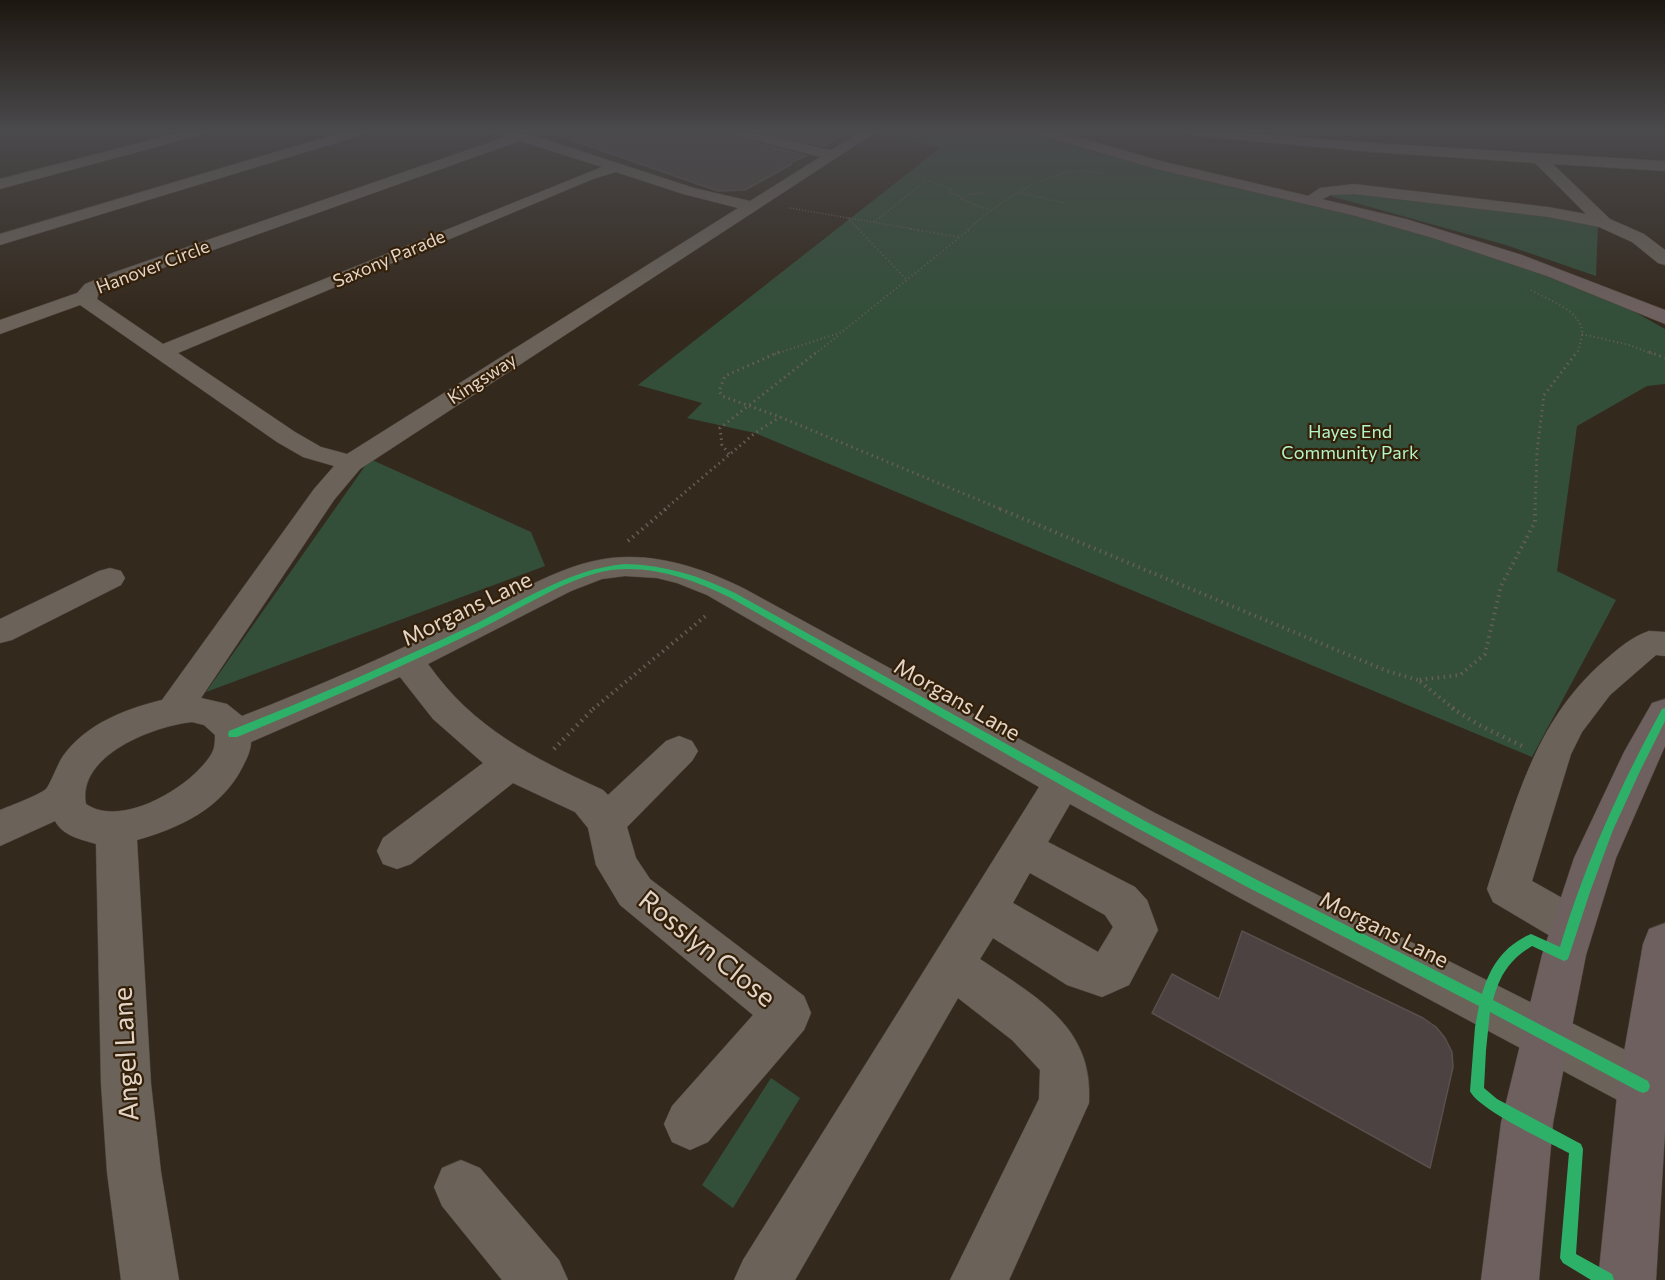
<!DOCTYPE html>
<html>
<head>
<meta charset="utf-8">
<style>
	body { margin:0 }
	canvas { display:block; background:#34291d }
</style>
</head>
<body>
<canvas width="1665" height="1280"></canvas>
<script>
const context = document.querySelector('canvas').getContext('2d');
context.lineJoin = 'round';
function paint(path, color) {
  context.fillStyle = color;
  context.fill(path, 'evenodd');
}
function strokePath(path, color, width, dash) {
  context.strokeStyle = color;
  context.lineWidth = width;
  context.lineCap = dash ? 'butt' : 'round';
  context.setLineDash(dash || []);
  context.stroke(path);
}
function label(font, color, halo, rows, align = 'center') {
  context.font = font + ' Commissioner,sans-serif';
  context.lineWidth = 4.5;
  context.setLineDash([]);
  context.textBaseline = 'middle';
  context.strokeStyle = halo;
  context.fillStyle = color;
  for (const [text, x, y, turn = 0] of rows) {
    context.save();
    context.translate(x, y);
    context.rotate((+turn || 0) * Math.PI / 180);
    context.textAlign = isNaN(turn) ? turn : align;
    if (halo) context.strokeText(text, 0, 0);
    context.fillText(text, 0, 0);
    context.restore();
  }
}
paint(new Path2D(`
	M 880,132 L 1031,132 L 1099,153 L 1327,208 L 1438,239 L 1535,269 L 1626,307 L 1665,329 L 1665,384 L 1647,386 L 1577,426 L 1557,571 L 1616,600 L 1532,757 L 755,433 L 687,418 L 702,403 L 638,385 L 940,148 L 878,133 Z
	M 1340,190 L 1368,192 L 1598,224 L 1596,276 L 1506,245 L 1331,196 Z
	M 370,459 L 531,532 L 545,566 L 206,692 Z
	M 771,1078 L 800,1098 L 733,1208 L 702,1185 Z`), '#334f3a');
const building = new Path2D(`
	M 560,132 L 730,132 L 733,137 L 807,156 L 791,162 L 792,164 L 745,190 L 718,191 L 560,136 Z
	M 758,132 L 850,132 L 824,146 Z
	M 1242,931 L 1423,1018 L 1436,1027 L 1445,1038 L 1452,1052 L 1453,1067 L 1430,1168 L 1152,1013 L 1172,974 L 1219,999 Z`);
paint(building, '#4c4241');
strokePath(building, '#594f4d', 1.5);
const minor = new Path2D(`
	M 181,132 L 203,132 L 201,135 L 0,189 L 0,179 Z
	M 343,132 L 364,132 L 362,135 L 0,245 L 0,234 Z
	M 494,132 L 526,133 L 694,188 L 750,201 L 820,157 L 734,135 L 732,132 C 765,132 798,144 831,150 L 860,132 L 876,132 L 360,469 L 334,500 L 201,698 L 227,704 L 242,716 C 317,687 391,654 464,619 C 511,597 559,564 611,558 C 657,553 702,568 743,588 L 1155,813 L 1661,1068 C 1665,1081 1665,1091 1661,1104 L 1643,1111 L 1625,1104 L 1240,898 L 1070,804 L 1048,842 L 1135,887 L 1147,900 L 1158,930 L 1129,985 L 1102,997 L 1067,985 L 993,938 L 980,959 C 1036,997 1094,1026 1089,1103 L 1009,1280 L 950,1280 L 1039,1099 L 1040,1070 L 1012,1040 L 958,998 L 795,1280 L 734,1280 L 743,1260 L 1039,787 L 707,595 L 677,583 L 657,578 L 625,576 L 602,579 L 571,591 L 428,664 C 473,728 533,758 603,790 L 608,795 L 666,741 L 679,736 L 692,741 L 698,751 L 692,761 L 627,827 L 636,858 L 650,879 L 804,996 L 811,1013 L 804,1030 L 708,1142 L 690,1150 L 672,1142 L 664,1124 L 672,1106 L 753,1015 L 620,905 L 596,865 L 588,828 L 575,812 L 513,783 L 411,864 L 397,869 L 383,864 L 377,851 L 383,838 L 483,763 L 433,719 L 400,677 L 251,742 C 251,751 246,760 242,768 C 221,809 179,828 137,840 L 151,1084 L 161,1172 L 179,1280 L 121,1280 L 107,1172 L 101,1084 L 96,844 C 80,839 63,836 55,821 L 0,846 L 0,810 C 10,806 39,795 46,789 C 50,785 58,763 63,756 C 86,724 125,709 162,700 L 314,489 L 334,466 L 303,457 L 277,442 L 80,305 L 0,334 L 0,320 L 77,293 L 85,284 L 115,272 L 505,137 ZM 520,141 L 602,167 L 163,344 L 97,299 L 99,292 L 129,280 ZM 616,172 L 683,194 L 738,208 L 347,454 L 321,447 L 295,432 L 178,353 L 593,179 ZM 192,722 L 204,725 L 215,735 C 215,741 215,747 212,753 C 193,786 122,829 86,804 C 77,755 154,726 192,722 ZM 1030,873 L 1105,915 L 1113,927 L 1098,952 L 1013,903 Z
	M 1190,132 L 1237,132 L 1372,143 L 1665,161 L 1665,171 L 1553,164 L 1610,219 L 1644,234 L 1665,250 L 1665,265 L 1658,263 L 1632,242 L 1599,227 L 1548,217 L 1354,194 L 1331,195 L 1310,205 L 1302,200 L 1320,188 L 1354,184 L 1548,207 L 1586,214 L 1535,163 L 1372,152 L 1197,136 Z
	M 110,568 L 121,571 L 125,578 L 121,585 L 12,640 L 0,643 L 0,619 L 99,571 Z
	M 1649,631 L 1665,632 L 1665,656 L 1656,655 L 1610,695 L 1582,732 L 1571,754 L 1532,881 L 1587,912 L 1594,926 L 1587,940 L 1572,946 L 1557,940 L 1493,902 L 1487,889 C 1516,804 1533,723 1604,661 C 1618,649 1631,637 1649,631 Z
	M 461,1160 L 480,1168 L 559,1260 L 568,1280 L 502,1280 L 442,1206 L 434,1187 L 442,1168 Z`);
const major = new Path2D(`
	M 1038,132 L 1058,132 L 1165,162 L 1406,219 L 1522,255 L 1665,310 L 1665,324 L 1547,276 L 1433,238 L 1356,216 L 1157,169 L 1040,135 Z
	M 1665,699 L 1665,746 L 1616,858 L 1586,955 L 1553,1123 L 1539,1280 L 1481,1280 L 1501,1123 L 1542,955 L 1574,858 L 1624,752 L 1652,703 Z
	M 1665,923 L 1665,1132 L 1656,1280 L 1598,1280 L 1618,1086 L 1643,944 L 1649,929 Z`);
strokePath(minor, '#4f453c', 1);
strokePath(major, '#4f453c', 1);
strokePath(new Path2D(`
	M 984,193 L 970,194 L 961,199 L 989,210
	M 1021,193 L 1065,203
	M 790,208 L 919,230
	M 848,218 L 859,230
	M 874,222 L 927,180 L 951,189 L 949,193 L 962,197
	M 968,230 C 993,206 1034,179 1069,172 C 1080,170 1094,173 1106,173`), '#665e55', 1.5, [1, 2]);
strokePath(new Path2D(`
	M 858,229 L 907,280
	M 910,229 L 960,237
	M 1531,290 C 1548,300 1584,311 1582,335 C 1581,341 1579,348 1577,354
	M 1582,334 L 1629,345 L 1653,354
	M 775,354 L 842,332 L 970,229
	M 815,354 L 839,335`), '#665e55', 2, [1, 3]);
strokePath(new Path2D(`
	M 779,352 L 725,376 L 719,391 L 722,396 L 780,417 L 1003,510
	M 1649,352 L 1665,358
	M 729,454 L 722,445 L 720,428 L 817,352
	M 664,510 L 755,433 L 780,417
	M 1535,510 L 1537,451 L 1544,395 L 1577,352`), '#665e55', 3, [1.5, 4]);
strokePath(new Path2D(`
	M 1000,509 L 1387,671 L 1418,680
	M 628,541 L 666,509
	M 593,709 L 708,614
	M 1454,709 L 1418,680 L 1460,675 L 1485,654 L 1501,586 L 1535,522 L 1535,509`), '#665e55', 4, [1.5, 4.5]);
strokePath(new Path2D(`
	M 1452,708 L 1479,725 L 1522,746
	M 554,749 L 594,708`), '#665e55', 4.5, [1.5, 5]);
paint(minor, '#6b635a');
paint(major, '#6d605e');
paint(new Path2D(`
	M 625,564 C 665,565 700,576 735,593 L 1145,821 L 1259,881 L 1482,994 C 1490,967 1503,946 1531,934 L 1560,947 C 1585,864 1620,786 1662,709 L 1665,708 L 1665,721 L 1640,771 L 1613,830 L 1590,892 L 1568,959 L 1564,961 L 1532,946 C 1509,960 1500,975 1493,1000 L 1648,1081 L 1650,1086 L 1648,1091 L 1643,1093 L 1638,1091 L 1490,1012 L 1486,1050 L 1484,1088 L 1497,1099 L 1581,1144 L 1583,1149 L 1576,1254 L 1612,1274 L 1614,1280 L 1591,1280 L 1563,1263 L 1560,1258 L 1569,1153 C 1548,1142 1478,1109 1470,1091 L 1475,1027 L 1479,1006 L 1251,889 L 1137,828 L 729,597 C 692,579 653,565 611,570 C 569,576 517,611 478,630 C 399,668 318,704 237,737 L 229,737 L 228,734 L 229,731 C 311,699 390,664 469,627 C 520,603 568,569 625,564 Z`), '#2db169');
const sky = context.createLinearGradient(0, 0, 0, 311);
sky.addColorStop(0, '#1d1710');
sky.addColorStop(0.42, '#4a494c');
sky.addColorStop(1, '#4a494c00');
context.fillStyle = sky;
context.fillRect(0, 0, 1665, 311);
label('18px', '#e2d5c8', '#342009', [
	["Saxony Parade",389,259,-23],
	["Hanover Circle",153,267,-21],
	["Kingsway",482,379,-33]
]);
label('18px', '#b3f5c9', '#342009', [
	["Hayes End",1350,432],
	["Community Park",1350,453]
]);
label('22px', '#e2d5c8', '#342009', [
	["Morgans Lane",467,609,-26],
	["Morgans Lane",957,700,30],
	["Morgans Lane",1384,930,27]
]);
label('27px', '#e2d5c8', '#342009', [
	["Rosslyn Close",707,949,39],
	["Angel Lane",126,1054,-93]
]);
</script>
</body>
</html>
